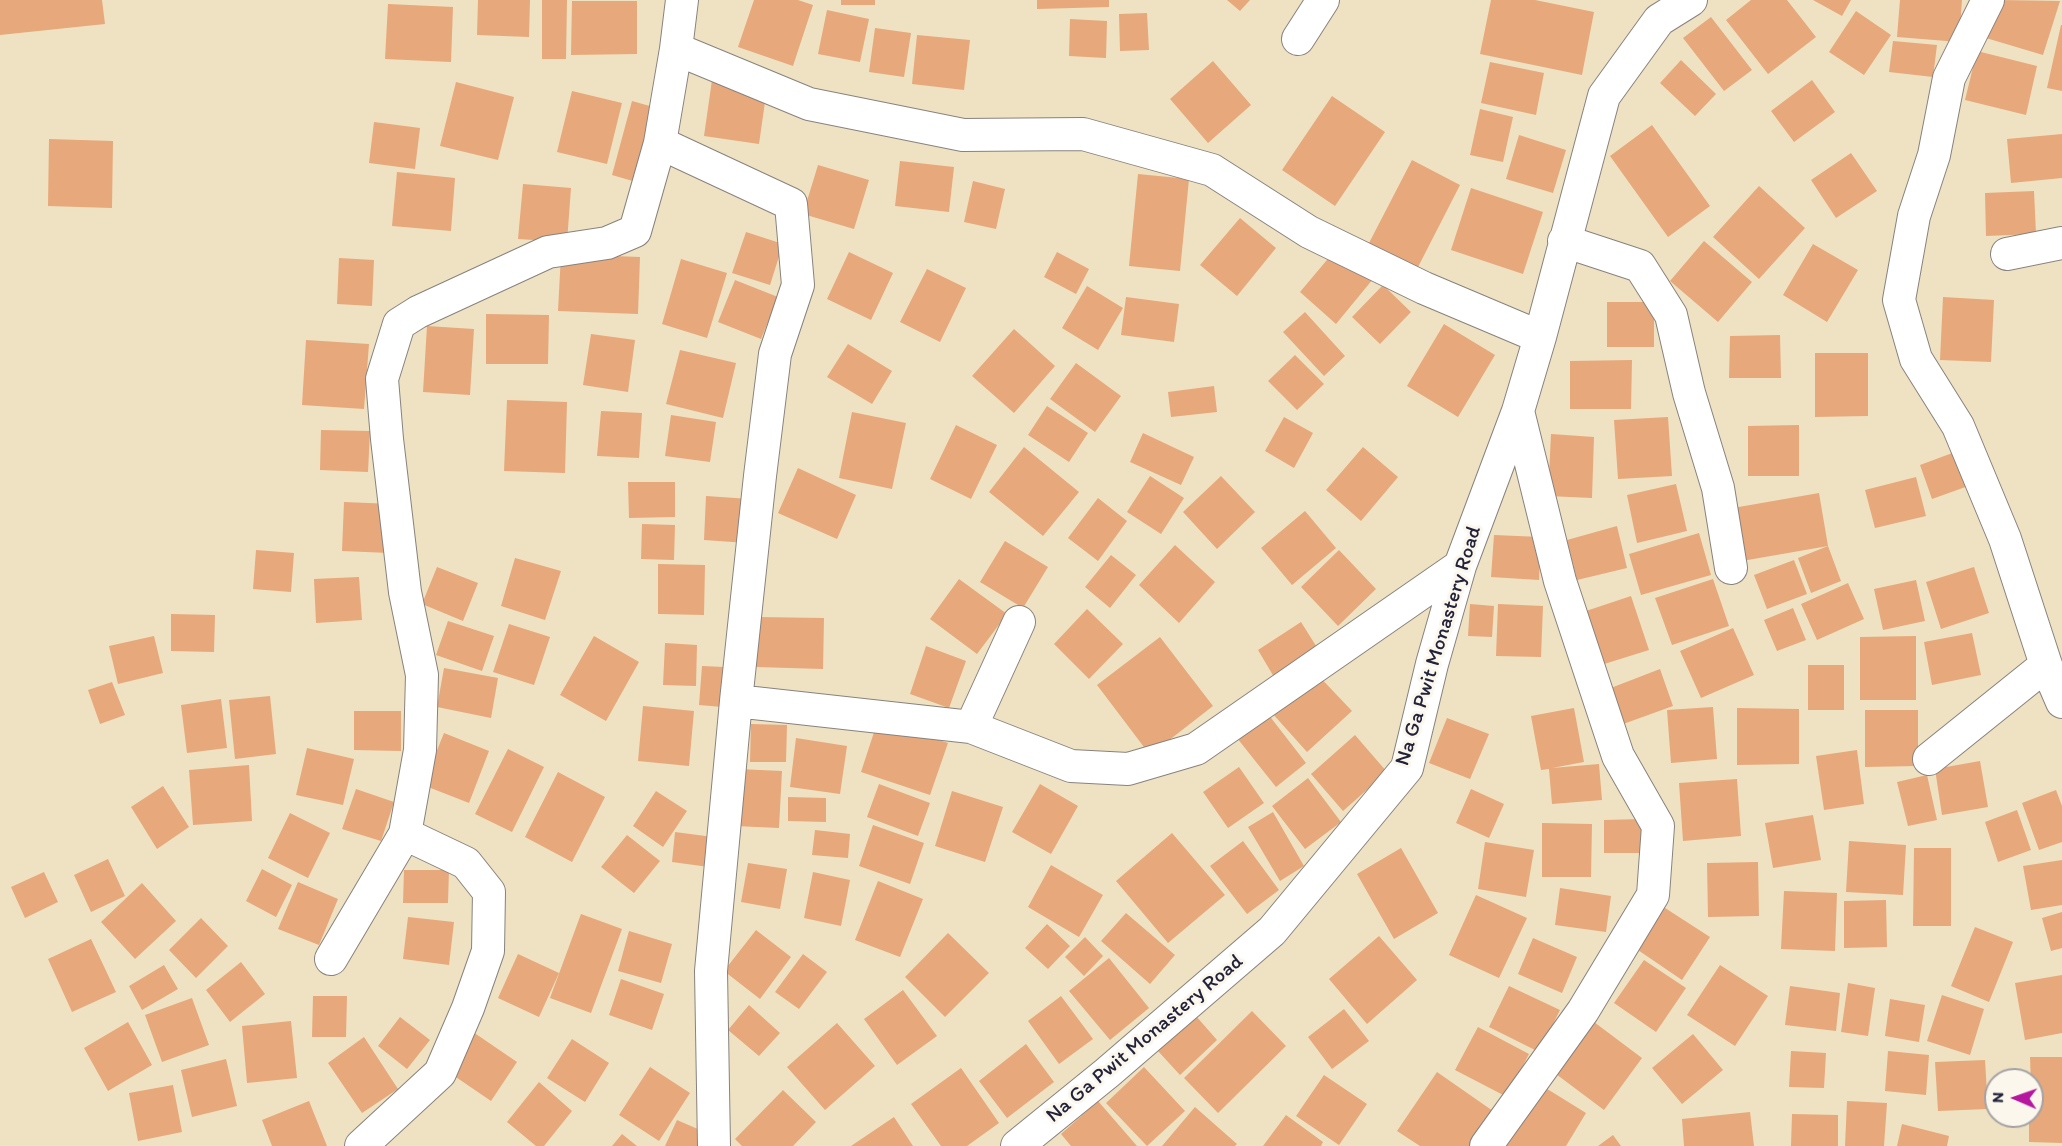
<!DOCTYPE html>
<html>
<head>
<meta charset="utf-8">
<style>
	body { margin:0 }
	#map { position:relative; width:2062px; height:1146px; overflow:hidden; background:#efe2c2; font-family:Itim,sans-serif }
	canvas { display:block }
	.north { position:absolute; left:1984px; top:1068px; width:60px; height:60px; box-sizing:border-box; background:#fbf7ec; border:2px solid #a4a2a5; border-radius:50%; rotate:272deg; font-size:16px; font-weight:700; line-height:24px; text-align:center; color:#22223b }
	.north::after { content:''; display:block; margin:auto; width:21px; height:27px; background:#b5179e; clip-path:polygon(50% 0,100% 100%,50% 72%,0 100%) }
</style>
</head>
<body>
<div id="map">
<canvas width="2062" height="1146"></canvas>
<div class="north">N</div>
</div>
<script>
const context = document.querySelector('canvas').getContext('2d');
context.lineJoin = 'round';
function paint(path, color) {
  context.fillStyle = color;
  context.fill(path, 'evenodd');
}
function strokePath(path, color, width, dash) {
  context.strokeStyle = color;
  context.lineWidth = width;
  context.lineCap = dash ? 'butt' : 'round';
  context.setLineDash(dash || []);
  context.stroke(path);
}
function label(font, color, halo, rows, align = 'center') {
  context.font = font + ' Itim,sans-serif';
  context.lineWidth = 6;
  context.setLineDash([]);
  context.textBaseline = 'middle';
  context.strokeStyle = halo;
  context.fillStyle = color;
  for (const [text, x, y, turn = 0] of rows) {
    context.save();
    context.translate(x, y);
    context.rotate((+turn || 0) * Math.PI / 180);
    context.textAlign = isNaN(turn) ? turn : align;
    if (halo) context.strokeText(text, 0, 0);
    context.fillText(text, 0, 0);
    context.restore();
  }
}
paint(new Path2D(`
	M 0,0 L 102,0 L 105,24 L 0,35 Z
	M 478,0 L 530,0 L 529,37 L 477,35 Z
	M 542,0 L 567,0 L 566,59 L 542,59 Z
	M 754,0 L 798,0 L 813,5 L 793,66 L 738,47 Z
	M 841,0 L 875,0 L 875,5 L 841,5 Z
	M 1037,0 L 1109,0 L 1109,7 L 1037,9 Z
	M 1227,0 L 1250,0 L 1240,11 Z
	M 1491,0 L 1535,0 L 1594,12 L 1582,75 L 1480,54 Z
	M 1751,0 L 1787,0 L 1816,37 L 1768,74 L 1726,20 Z
	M 1813,0 L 1851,0 L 1842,16 Z
	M 1900,0 L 1962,0 L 1959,42 L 1897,37 Z
	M 1998,0 L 2060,1 L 2043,55 L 1986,38 Z
	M 572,1 L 637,1 L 637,54 L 571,55 Z
	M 388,4 L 453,7 L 451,62 L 385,59 Z
	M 827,10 L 869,19 L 860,62 L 818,54 Z
	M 1856,11 L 1891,35 L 1864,75 L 1829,52 Z
	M 1147,13 L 1149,50 L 1120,51 L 1119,14 Z
	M 1711,17 L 1752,70 L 1724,91 L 1683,38 Z
	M 1070,19 L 1107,21 L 1106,58 L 1069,56 Z
	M 2061,25 L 2062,25 L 2062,91 L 2047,88 Z
	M 875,28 L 911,33 L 904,77 L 869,72 Z
	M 917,35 L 970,40 L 964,90 L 912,84 Z
	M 1893,41 L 1937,45 L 1933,77 L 1889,72 Z
	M 1977,51 L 2037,66 L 2026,115 L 1965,100 Z
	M 1681,60 L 1716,94 L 1695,116 L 1660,83 Z
	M 1213,61 L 1251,105 L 1208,143 L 1170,99 Z
	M 1490,62 L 1544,73 L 1536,115 L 1481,103 Z
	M 712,80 L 767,88 L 759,144 L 704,136 Z
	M 1812,80 L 1835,112 L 1794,142 L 1771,111 Z
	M 456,82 L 514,97 L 498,160 L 440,146 Z
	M 572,91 L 622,103 L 607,164 L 557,152 Z
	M 1332,96 L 1385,132 L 1335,206 L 1282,170 Z
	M 632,101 L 664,110 L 643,184 L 612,175 Z
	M 1480,109 L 1513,117 L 1503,162 L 1470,155 Z
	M 374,122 L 420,128 L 415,169 L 369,163 Z
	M 1652,125 L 1710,206 L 1668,237 L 1610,156 Z
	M 2062,134 L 2062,178 L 2011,183 L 2007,139 Z
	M 1519,135 L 1566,150 L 1553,193 L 1506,179 Z
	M 49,139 L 113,141 L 112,208 L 48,206 Z
	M 1851,153 L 1877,191 L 1836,218 L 1811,180 Z
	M 1412,160 L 1460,185 L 1417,269 L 1369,243 Z
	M 900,161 L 954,167 L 949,212 L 895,206 Z
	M 818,165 L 869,180 L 854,229 L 803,214 Z
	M 397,172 L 455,178 L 451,231 L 392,226 Z
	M 1138,174 L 1189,179 L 1180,271 L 1129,266 Z
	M 973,181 L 1005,189 L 996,229 L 964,222 Z
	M 523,184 L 571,188 L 567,242 L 518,239 Z
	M 1759,186 L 1805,228 L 1759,279 L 1713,237 Z
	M 1471,188 L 1543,212 L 1523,274 L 1451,250 Z
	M 2034,191 L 2036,234 L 1986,236 L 1985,193 Z
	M 1240,218 L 1276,248 L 1237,296 L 1200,265 Z
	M 746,232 L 783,244 L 770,285 L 732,273 Z
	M 1704,241 L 1752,282 L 1718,322 L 1670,281 Z
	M 1813,244 L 1858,270 L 1827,322 L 1783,295 Z
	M 1337,248 L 1373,279 L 1336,324 L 1300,292 Z
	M 849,252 L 893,273 L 871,320 L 827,299 Z
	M 1057,252 L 1089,269 L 1076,294 L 1044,277 Z
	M 561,254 L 640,257 L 638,314 L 558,311 Z
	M 339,258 L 374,260 L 372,306 L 337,304 Z
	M 681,259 L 727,273 L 707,338 L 662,324 Z
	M 927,269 L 966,288 L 940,342 L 900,322 Z
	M 735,280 L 778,297 L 761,339 L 718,322 Z
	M 1383,285 L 1411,312 L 1380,344 L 1352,317 Z
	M 1087,286 L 1123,308 L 1098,350 L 1062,328 Z
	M 1126,297 L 1179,304 L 1174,342 L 1121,335 Z
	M 1943,297 L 1994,300 L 1991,362 L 1940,360 Z
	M 1607,302 L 1654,302 L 1654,347 L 1607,347 Z
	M 1305,312 L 1345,356 L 1324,376 L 1283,332 Z
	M 486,314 L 549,315 L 548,364 L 486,364 Z
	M 1444,324 L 1495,355 L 1458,417 L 1407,386 Z
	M 427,326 L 474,329 L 470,395 L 423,392 Z
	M 1014,329 L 1055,366 L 1014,413 L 972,376 Z
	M 591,334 L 635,340 L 628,392 L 583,385 Z
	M 1780,335 L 1781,378 L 1729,378 L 1730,336 Z
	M 306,340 L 369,344 L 364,409 L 302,405 Z
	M 848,344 L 892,371 L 872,404 L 827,377 Z
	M 680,350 L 736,363 L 723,418 L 666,404 Z
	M 1815,353 L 1868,353 L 1868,416 L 1815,417 Z
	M 1295,355 L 1324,384 L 1297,410 L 1268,381 Z
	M 1632,360 L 1631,409 L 1570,409 L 1570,361 Z
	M 1076,363 L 1121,396 L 1095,432 L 1050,399 Z
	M 1214,386 L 1217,412 L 1171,417 L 1168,392 Z
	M 507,400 L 567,402 L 565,473 L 504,471 Z
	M 1047,406 L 1088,433 L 1069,462 L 1028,435 Z
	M 601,411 L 642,413 L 639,458 L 597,456 Z
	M 852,412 L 906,423 L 892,489 L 839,478 Z
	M 671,415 L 716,422 L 710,462 L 665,456 Z
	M 1284,417 L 1313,433 L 1294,468 L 1265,451 Z
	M 1668,417 L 1672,476 L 1618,479 L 1614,420 Z
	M 956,425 L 997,445 L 971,499 L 930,479 Z
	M 1799,425 L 1799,476 L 1748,476 L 1748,426 Z
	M 321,430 L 370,431 L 368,472 L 320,470 Z
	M 1143,433 L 1194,457 L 1181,485 L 1130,462 Z
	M 1551,434 L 1594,437 L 1592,498 L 1548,496 Z
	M 1024,447 L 1079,492 L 1043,536 L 989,492 Z
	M 1363,447 L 1398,477 L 1361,521 L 1326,490 Z
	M 1955,452 L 1971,485 L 1932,499 L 1920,465 Z
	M 798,468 L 856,495 L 837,539 L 778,513 Z
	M 1150,476 L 1184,498 L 1161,534 L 1127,512 Z
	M 1221,476 L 1255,512 L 1217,549 L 1183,512 Z
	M 1916,477 L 1926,516 L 1875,528 L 1865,490 Z
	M 628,482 L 675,482 L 675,517 L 629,518 Z
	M 1676,484 L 1687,531 L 1637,543 L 1627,495 Z
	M 1819,493 L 1828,546 L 1841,581 L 1811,593 L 1798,558 L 1828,546 L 1742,561 L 1733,508 Z
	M 706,496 L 750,499 L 747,543 L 704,540 Z
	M 1098,498 L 1127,521 L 1098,561 L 1068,538 Z
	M 344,502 L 392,504 L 389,553 L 342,551 Z
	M 1305,511 L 1336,548 L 1292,585 L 1261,548 Z
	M 642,524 L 675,525 L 674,560 L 641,559 Z
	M 1617,526 L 1627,568 L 1577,580 L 1567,540 Z
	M 1699,533 L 1711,575 L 1641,595 L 1629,554 Z
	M 1494,535 L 1541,537 L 1539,580 L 1491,577 Z
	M 1005,541 L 1048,567 L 1023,608 L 980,582 Z
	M 1175,545 L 1215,582 L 1179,623 L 1139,585 Z
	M 256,550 L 294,553 L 291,592 L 253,589 Z
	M 1339,550 L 1376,589 L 1338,626 L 1301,587 Z
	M 1111,555 L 1136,575 L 1110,608 L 1085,587 Z
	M 515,558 L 561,571 L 545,620 L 501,606 Z
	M 1794,560 L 1807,594 L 1767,609 L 1754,575 Z
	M 658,564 L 705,565 L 704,615 L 658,614 Z
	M 437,567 L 478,583 L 463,621 L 422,604 Z
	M 1974,567 L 1989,613 L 1941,629 L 1926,582 Z
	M 359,577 L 362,620 L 316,623 L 314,579 Z
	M 959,579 L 1007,614 L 977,654 L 930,619 Z
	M 1713,579 L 1729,626 L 1672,645 L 1655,598 Z
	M 1916,580 L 1925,621 L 1883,630 L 1874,589 Z
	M 1848,583 L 1864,619 L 1817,640 L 1801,604 Z
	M 1631,596 L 1649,650 L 1601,665 L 1583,612 Z
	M 1470,604 L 1494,606 L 1492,637 L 1468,636 Z
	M 1498,604 L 1543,606 L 1541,657 L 1496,656 Z
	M 1793,608 L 1806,640 L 1777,651 L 1764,620 Z
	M 1087,609 L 1123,644 L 1089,679 L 1054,644 Z
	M 171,614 L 215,615 L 214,652 L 171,651 Z
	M 758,617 L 824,618 L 823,669 L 756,667 Z
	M 448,621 L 494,636 L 482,671 L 436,655 Z
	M 1301,622 L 1318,649 L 1274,677 L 1258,650 Z
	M 509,624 L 550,637 L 534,685 L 493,672 Z
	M 1733,628 L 1754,675 L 1701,698 L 1680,651 Z
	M 1972,633 L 1981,675 L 1932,685 L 1924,642 Z
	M 154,636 L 163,673 L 118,684 L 109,646 Z
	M 594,636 L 639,662 L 606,721 L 560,695 Z
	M 1916,636 L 1916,700 L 1860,700 L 1860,637 Z
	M 1160,637 L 1213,706 L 1150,755 L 1097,685 Z
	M 665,643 L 697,645 L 696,686 L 663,685 Z
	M 926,646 L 966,661 L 949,708 L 910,694 Z
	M 1808,665 L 1844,665 L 1844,710 L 1808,710 Z
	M 702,666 L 724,667 L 722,707 L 699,705 Z
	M 444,668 L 498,678 L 491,718 L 437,707 Z
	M 1660,669 L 1673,706 L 1615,727 L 1603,691 Z
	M 1315,672 L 1352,711 L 1307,752 L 1272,713 Z
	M 112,682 L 125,715 L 100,724 L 88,690 Z
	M 270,696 L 276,754 L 235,759 L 229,700 Z
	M 221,699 L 227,748 L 187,753 L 181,705 Z
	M 643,706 L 694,711 L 689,766 L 638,761 Z
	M 1713,707 L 1717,759 L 1671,763 L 1667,710 Z
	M 1574,708 L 1584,762 L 1552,768 L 1599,764 L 1602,800 L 1552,804 L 1549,769 L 1541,770 L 1531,716 Z
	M 1737,708 L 1799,709 L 1799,764 L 1737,765 Z
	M 1865,710 L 1918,710 L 1918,766 L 1865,767 Z
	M 354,711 L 401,711 L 401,751 L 354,750 Z
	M 1268,714 L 1306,763 L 1276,787 L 1237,738 Z
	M 1447,718 L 1489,734 L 1470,779 L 1429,763 Z
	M 878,720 L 948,743 L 930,795 L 861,772 Z
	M 751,724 L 787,725 L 786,762 L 750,762 Z
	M 444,733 L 489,751 L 469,803 L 423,785 Z
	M 1355,735 L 1387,772 L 1343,811 L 1311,774 Z
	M 796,738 L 847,746 L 840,794 L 790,787 Z
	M 307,748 L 354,759 L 343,805 L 296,795 Z
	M 508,749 L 544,767 L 512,832 L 475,814 Z
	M 1857,750 L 1864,804 L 1824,810 L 1816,756 Z
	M 1980,761 L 1988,807 L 1942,815 L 1935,769 Z
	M 249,765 L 252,821 L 193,825 L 189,770 Z
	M 1239,767 L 1264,803 L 1228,828 L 1203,792 Z
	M 738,769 L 782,771 L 779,828 L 735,826 Z
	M 558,772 L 605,797 L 572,862 L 525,837 Z
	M 1927,775 L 1937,820 L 1908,826 L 1897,782 Z
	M 1308,778 L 1341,822 L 1305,849 L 1272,806 Z
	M 1737,779 L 1741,836 L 1683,841 L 1679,783 Z
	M 879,784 L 930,803 L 918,836 L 867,817 Z
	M 1040,784 L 1078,806 L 1051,854 L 1012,832 Z
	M 163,786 L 189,827 L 157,849 L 131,807 Z
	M 356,789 L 394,802 L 381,841 L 342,829 Z
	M 1471,789 L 1504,804 L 1489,838 L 1456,823 Z
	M 2056,790 L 2062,806 L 2062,842 L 2039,850 L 2022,803 Z
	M 656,791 L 687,811 L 663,847 L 633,826 Z
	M 952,791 L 1003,807 L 985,862 L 935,846 Z
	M 788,797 L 826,798 L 826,822 L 788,821 Z
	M 2017,810 L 2031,850 L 1998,862 L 1985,822 Z
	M 1273,812 L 1304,866 L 1280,881 L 1248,827 Z
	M 290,813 L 330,833 L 308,878 L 268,858 Z
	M 1813,815 L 1821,860 L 1773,868 L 1765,823 Z
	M 1642,819 L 1642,853 L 1604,853 L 1604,820 Z
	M 1542,823 L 1592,824 L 1591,877 L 1542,877 Z
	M 873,825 L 924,843 L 910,884 L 859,866 Z
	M 815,830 L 850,834 L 848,858 L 812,855 Z
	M 675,832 L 713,837 L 709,867 L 672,862 Z
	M 1172,833 L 1225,895 L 1168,943 L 1116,881 Z
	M 627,835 L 660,861 L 634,893 L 601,867 Z
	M 1243,841 L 1279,890 L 1247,914 L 1210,866 Z
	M 1849,841 L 1906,845 L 1903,895 L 1846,892 Z
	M 1485,842 L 1534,850 L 1526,897 L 1478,889 Z
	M 1401,848 L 1438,913 L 1394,939 L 1357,874 Z
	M 1914,848 L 1951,848 L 1951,926 L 1913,926 Z
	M 108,859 L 125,896 L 91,912 L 74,875 Z
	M 2062,860 L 2062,905 L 2031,910 L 2023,866 Z
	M 1758,862 L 1759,916 L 1708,917 L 1707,863 Z
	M 748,863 L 787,869 L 780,909 L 741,902 Z
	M 1051,865 L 1103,895 L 1079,937 L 1028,907 Z
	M 262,869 L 292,885 L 276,917 L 246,901 Z
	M 404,870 L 449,870 L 448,903 L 403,903 Z
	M 44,872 L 58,902 L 25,918 L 11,887 Z
	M 813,872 L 850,880 L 841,926 L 804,918 Z
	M 878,881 L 923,899 L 900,957 L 855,940 Z
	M 298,882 L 338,899 L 319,945 L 278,929 Z
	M 142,883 L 176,921 L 135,959 L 101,922 Z
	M 1560,888 L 1611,896 L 1606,932 L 1555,925 Z
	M 1784,891 L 1837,893 L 1835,951 L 1781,949 Z
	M 1476,895 L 1527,918 L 1499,978 L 1449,955 Z
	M 1886,900 L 1887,947 L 1844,948 L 1844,901 Z
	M 1662,906 L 1710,937 L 1682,980 L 1635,948 Z
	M 2062,912 L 2062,948 L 2051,951 L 2042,918 Z
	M 1126,913 L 1175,955 L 1150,984 L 1101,941 Z
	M 581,914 L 622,929 L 591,1013 L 550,998 Z
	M 408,917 L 454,922 L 449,965 L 403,959 Z
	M 201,918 L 228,946 L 196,978 L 169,950 Z
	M 1047,924 L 1070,946 L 1048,969 L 1025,948 Z
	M 1975,927 L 2013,942 L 1989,1002 L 1951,986 Z
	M 756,930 L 791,957 L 760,999 L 724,971 Z
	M 629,931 L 672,944 L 661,983 L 618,971 Z
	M 948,933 L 989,973 L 945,1017 L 905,977 Z
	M 1379,936 L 1417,980 L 1367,1024 L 1329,979 Z
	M 1085,937 L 1103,956 L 1084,976 L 1065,957 Z
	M 1533,938 L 1577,957 L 1562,993 L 1518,974 Z
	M 91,939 L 116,992 L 72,1012 L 48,959 Z
	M 518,954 L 559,973 L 539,1017 L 498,998 Z
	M 803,954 L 827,972 L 799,1009 L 775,992 Z
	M 1109,958 L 1149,1008 L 1110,1040 L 1069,991 Z
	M 1644,960 L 1686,988 L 1656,1032 L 1614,1003 Z
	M 241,962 L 265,994 L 230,1022 L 206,990 Z
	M 164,965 L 178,989 L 142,1010 L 129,986 Z
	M 1720,965 L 1768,996 L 1735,1046 L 1687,1015 Z
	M 2062,975 L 2062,1033 L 2025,1040 L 2015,983 Z
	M 621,979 L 664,994 L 652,1030 L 609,1015 Z
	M 1848,983 L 1875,988 L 1868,1036 L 1841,1032 Z
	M 1509,986 L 1560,1010 L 1539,1052 L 1489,1027 Z
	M 1790,986 L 1840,993 L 1836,1031 L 1785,1025 Z
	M 903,990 L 937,1036 L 897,1065 L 864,1019 Z
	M 1942,995 L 1984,1009 L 1970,1055 L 1927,1041 Z
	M 313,996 L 347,996 L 346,1037 L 312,1037 Z
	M 1061,996 L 1093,1039 L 1059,1064 L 1028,1021 Z
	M 192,998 L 209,1045 L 162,1062 L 145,1015 Z
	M 1890,999 L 1925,1005 L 1919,1042 L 1885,1036 Z
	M 749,1005 L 780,1033 L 759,1056 L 728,1030 Z
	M 1344,1009 L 1369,1041 L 1332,1069 L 1308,1037 Z
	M 1252,1011 L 1286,1046 L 1218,1113 L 1184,1078 Z
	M 1196,1016 L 1217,1040 L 1180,1075 L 1158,1051 Z
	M 400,1017 L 430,1040 L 407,1069 L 378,1046 Z
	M 291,1021 L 297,1078 L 247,1083 L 242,1026 Z
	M 128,1022 L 152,1065 L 108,1091 L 84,1048 Z
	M 1594,1022 L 1642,1058 L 1604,1110 L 1556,1074 Z
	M 837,1023 L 875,1066 L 825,1110 L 787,1067 Z
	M 1478,1027 L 1529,1054 L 1507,1097 L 1455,1070 Z
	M 473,1032 L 517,1062 L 491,1101 L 447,1071 Z
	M 1693,1034 L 1723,1070 L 1682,1104 L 1652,1068 Z
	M 364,1037 L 398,1089 L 362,1113 L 328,1063 Z
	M 572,1039 L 609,1063 L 585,1102 L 547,1078 Z
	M 1026,1044 L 1054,1082 L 1007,1118 L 979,1081 Z
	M 1791,1051 L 1826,1053 L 1824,1088 L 1789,1087 Z
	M 1888,1051 L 1929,1055 L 1926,1095 L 1885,1091 Z
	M 2030,1057 L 2062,1057 L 2062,1143 L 2029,1142 L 2029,1116 L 2032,1116 Z
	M 226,1059 L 237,1106 L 192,1117 L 181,1070 Z
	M 1985,1060 L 1988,1109 L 1938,1111 L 1935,1062 Z
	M 650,1067 L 690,1093 L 659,1141 L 619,1115 Z
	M 1144,1067 L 1185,1111 L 1147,1146 L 1106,1103 Z
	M 961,1068 L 999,1123 L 967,1146 L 941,1146 L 911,1104 Z
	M 1437,1072 L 1493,1111 L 1469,1146 L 1420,1146 L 1397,1131 Z
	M 1324,1075 L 1367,1104 L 1339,1145 L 1296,1116 Z
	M 539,1082 L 572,1111 L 544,1146 L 536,1146 L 507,1122 Z
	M 1536,1082 L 1586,1113 L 1566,1146 L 1498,1146 Z
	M 173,1085 L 182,1132 L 138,1141 L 129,1093 Z
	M 783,1090 L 816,1122 L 793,1146 L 742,1146 L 735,1139 Z
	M 309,1101 L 327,1146 L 272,1146 L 262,1120 Z
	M 1098,1101 L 1137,1146 L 1071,1146 L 1061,1134 Z
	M 1847,1101 L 1887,1103 L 1884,1146 L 1845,1146 Z
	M 1195,1107 L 1237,1144 L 1235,1146 L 1162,1146 Z
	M 1750,1112 L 1754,1146 L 1684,1146 L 1682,1119 Z
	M 1792,1114 L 1838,1115 L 1838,1146 L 1791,1146 Z
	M 1286,1115 L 1323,1142 L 1321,1146 L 1263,1146 Z
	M 894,1117 L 913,1146 L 851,1146 Z
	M 677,1120 L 707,1133 L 702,1146 L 665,1146 Z
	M 1902,1124 L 1949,1136 L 1947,1146 L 1897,1146 Z
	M 622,1134 L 637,1146 L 612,1146 Z
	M 1613,1135 L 1621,1146 L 1598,1146 Z`), '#e7a87b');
const street = new Path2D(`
	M 1988,0 L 1949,78 L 1934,155 L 1914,216 L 1899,300 L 1916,359 L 1958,426 L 2005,539 L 2046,665 L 2062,702
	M 1298,39 L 1323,0
	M 676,49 L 809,104 L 963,135 L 1083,134 L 1212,170 L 1309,232 L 1424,288 L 1540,337
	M 660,143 L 791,204 L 798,285 L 775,354 L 760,476 L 736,701 L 711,971 L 714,1146
	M 1564,241 L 1640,266 L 1671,315 L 1689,393 L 1718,488 L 1731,568
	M 2007,254 L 2062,243
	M 736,701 L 971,727 L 1071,766 L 1128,769 L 1196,749 L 1460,566
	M 971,727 L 1019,622
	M 1929,759 L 2046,665
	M 331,959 L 405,834 L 420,750 L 422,675 L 405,592 L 387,439 L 382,379 L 399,324 L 418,312 L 548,252 L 607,243 L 635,231 L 660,143 L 676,49 L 682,0
	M 361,1146 L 440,1073 L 468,1008 L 488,951 L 489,892 L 466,863 L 405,834
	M 1017,1146 L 1107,1073 L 1272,931 L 1407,768 L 1432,664 L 1460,566 L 1518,411 L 1540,337 L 1604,96 L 1659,20 L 1691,0
	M 1486,1146 L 1583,1011 L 1653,895 L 1658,826 L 1618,756 L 1560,581 L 1518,411`);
strokePath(street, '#88827e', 34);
strokePath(street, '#fff', 32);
label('21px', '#22223b', '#fbf7ec', [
	["Na Ga Pwit Monastery Road",1439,646,-73],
	["Na Ga Pwit Monastery Road",1145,1039,-40]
]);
</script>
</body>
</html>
